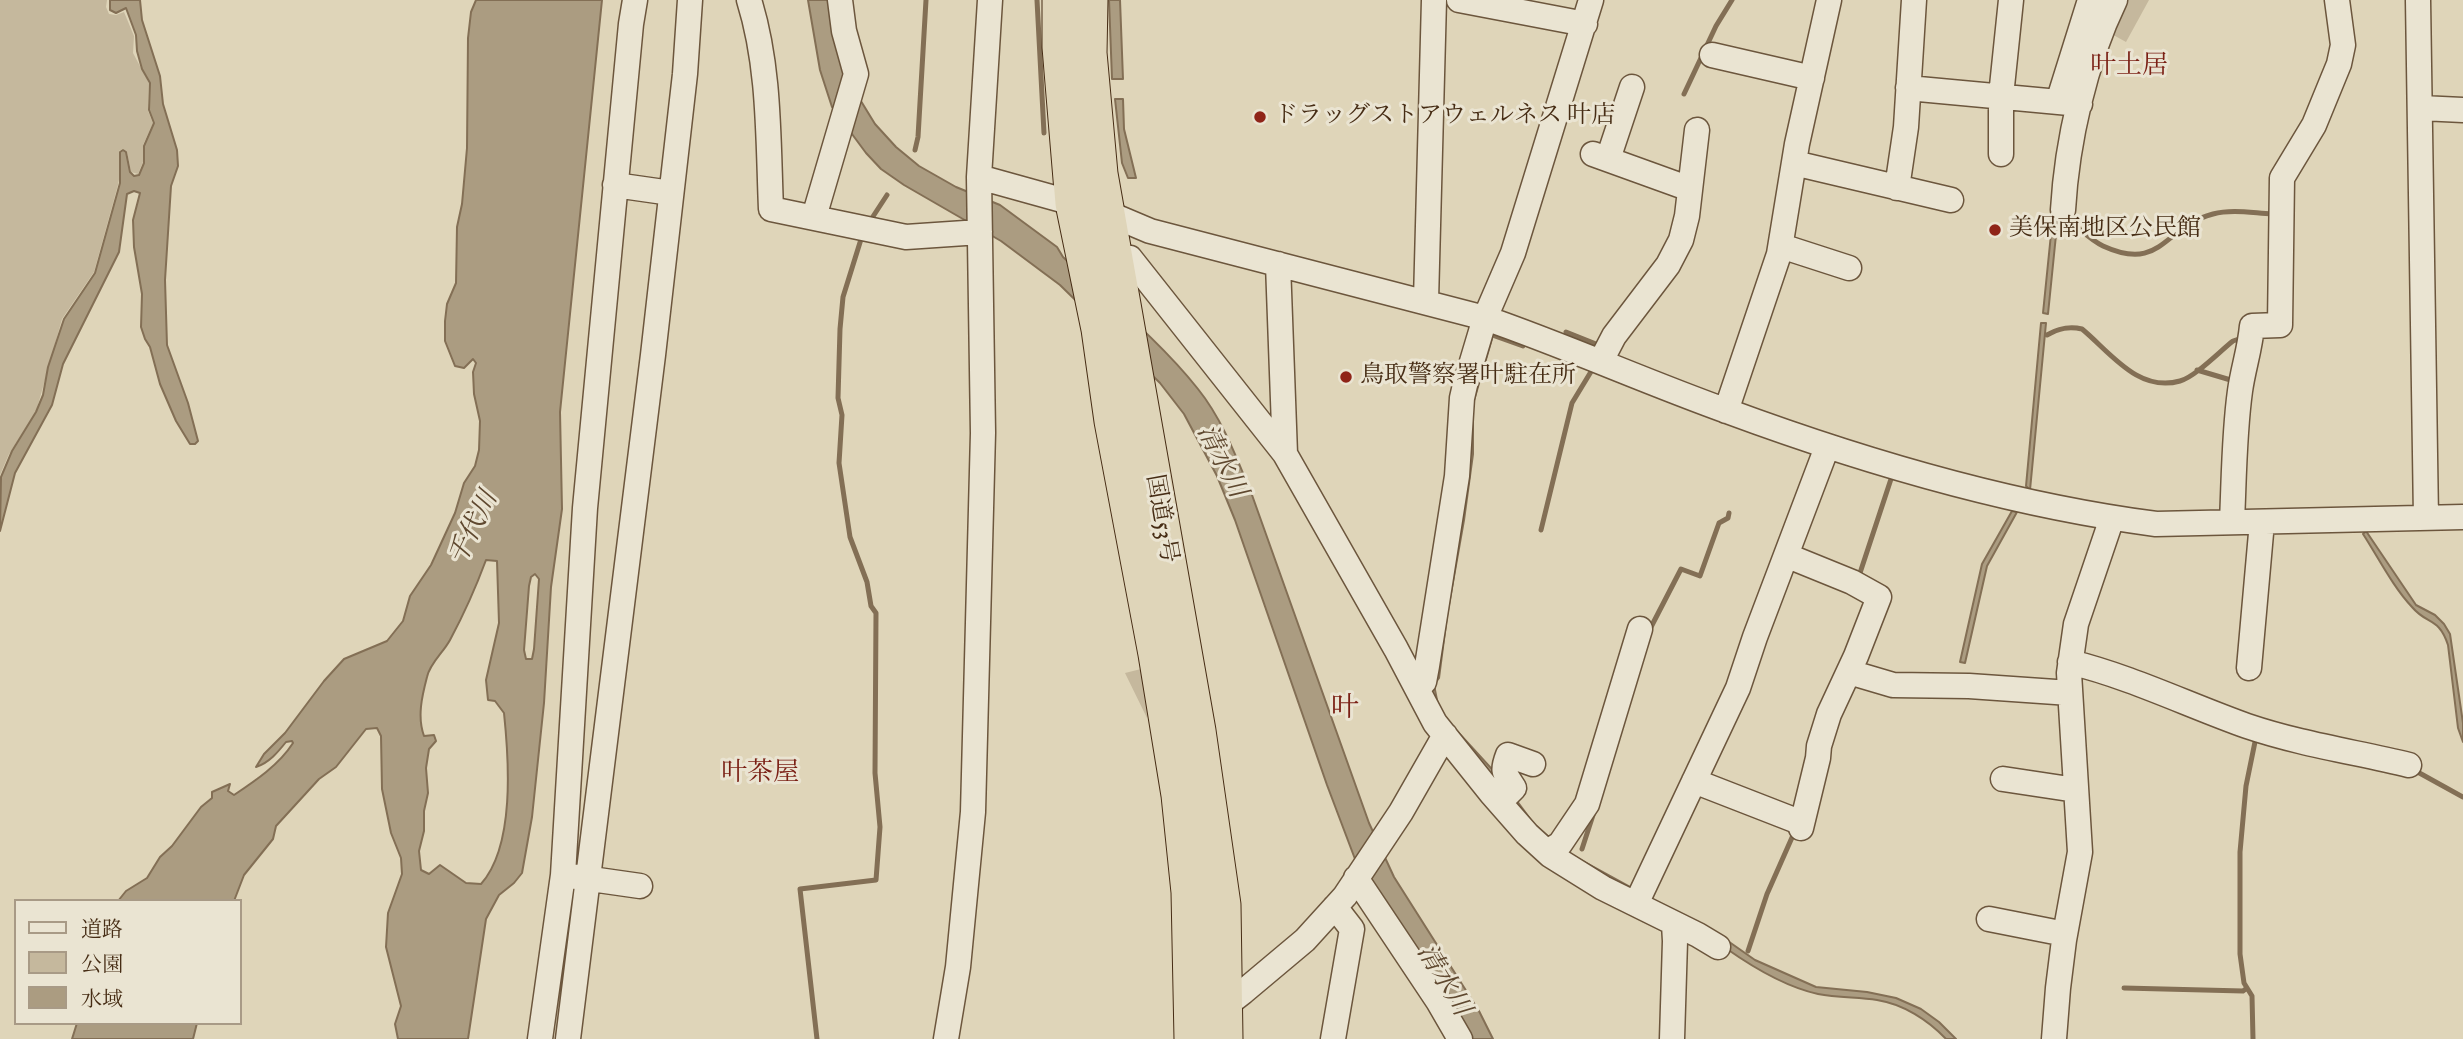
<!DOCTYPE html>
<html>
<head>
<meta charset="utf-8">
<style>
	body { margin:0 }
	#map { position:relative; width:2463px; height:1039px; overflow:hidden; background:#dfd5b9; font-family:"IM FELL English","Noto Serif JP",serif }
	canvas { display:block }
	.legend { position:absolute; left:14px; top:899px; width:228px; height:126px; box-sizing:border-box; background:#eae4d2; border:2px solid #a89a86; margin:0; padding:9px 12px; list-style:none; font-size:21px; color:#462c14 }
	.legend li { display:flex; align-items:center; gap:14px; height:35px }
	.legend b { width:35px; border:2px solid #a89a86 }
</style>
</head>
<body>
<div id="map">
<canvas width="2463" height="1039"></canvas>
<ul class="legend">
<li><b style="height:9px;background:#eae4d2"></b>道路</li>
<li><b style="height:19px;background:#c5b89d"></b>公園</li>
<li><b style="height:19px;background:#ab9c81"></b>水域</li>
</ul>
</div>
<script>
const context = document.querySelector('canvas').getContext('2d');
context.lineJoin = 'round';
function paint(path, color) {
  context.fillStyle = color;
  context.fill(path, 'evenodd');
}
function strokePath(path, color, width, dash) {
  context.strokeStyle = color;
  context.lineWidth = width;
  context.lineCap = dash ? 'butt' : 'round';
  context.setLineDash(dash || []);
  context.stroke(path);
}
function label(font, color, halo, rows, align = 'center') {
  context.font = font + ' "IM FELL English","Noto Serif JP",serif';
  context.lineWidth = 6;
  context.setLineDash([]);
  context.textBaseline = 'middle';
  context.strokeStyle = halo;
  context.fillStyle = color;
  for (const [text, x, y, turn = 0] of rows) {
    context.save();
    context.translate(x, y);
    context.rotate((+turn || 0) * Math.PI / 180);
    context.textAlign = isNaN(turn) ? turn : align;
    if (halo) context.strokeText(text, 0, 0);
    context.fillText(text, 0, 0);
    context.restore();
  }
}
paint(new Path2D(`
	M 0,0 L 107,0 L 106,7 L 109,14 L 116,15 L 124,12 L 134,36 L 133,53 L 149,83 L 148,111 L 153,123 L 143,145 L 143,162 L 138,174 L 131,172 L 127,152 L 123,149 L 119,151 L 120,174 L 118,185 L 94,272 L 62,319 L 36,412 L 9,454 L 0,475 Z
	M 2122,0 L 2149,0 L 2126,42 L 2108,32 Z
	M 1141,669 L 1148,715 L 1147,718 L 1125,673 Z`), '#c5b89d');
const water = new Path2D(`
	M 110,0 L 140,0 L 142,20 L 160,76 L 163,104 L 177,150 L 178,166 L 171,186 L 165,280 L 167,345 L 188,403 L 198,441 L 195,444 L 190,444 L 176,421 L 160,384 L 150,347 L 145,339 L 141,327 L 142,294 L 134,247 L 133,220 L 140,193 L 134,191 L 127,194 L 119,252 L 63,364 L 52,405 L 15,473 L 0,531 L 1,477 L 12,451 L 36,412 L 43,395 L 48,367 L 64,319 L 95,273 L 120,183 L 120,152 L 123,150 L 126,152 L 130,172 L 134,176 L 139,175 L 144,163 L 144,146 L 154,123 L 149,110 L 150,83 L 142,69 L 137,51 L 136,35 L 126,8 L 116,13 L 110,10 Z
	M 476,0 L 602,0 L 560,412 L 562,509 L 551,587 L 544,703 L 532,817 L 522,873 L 514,883 L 499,895 L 486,919 L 468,1039 L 398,1039 L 395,1024 L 401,1006 L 386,947 L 388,913 L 402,874 L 401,858 L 391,833 L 382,789 L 381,736 L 377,728 L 366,729 L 336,767 L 319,779 L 276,826 L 273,839 L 244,875 L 234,901 L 118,901 L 126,891 L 147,878 L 160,857 L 172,846 L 201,807 L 212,798 L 212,792 L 230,784 L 228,791 L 234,795 C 255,781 279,765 293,743 L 292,741 L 286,742 C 278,752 269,763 256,767 L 264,754 L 285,733 L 324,681 L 344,659 L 387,641 L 403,621 L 410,596 L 431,565 L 455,513 L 464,483 L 475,466 L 479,450 L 480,421 L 474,394 L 473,372 L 476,363 L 473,359 L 464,368 L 455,366 L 445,341 L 445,321 L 447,304 L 456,283 L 457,227 L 462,204 L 467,148 L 468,38 L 471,12 ZM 486,560 L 497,561 L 499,623 L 486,680 L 488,700 L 495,701 L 504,713 C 509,761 515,846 481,884 L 466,883 L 440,865 L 429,874 L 421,870 L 419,851 L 424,831 L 424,811 L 428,793 L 426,768 L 429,749 L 436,741 L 434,735 L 424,736 C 417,717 422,696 427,677 C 430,663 443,653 450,640 C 464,614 476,587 486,560 ZM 535,574 L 539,579 L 534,649 L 532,659 L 526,659 L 524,650 L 529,586 L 531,577 Z
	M 808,0 L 830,0 L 845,75 L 875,124 L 896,147 L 919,166 L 956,187 L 1000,205 L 1057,247 L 1063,257 C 1108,299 1160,341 1198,389 C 1223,420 1237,459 1252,495 L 1369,823 L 1394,877 L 1479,1011 L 1493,1039 L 1465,1039 L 1366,883 L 1355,859 L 1327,785 L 1235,520 L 1217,476 L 1184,414 L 1160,383 L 1060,285 L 1001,241 L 904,185 L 881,169 L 866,153 L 832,107 L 820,70 Z
	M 1109,0 L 1120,0 L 1123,79 L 1112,79 Z
	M 1115,99 L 1123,99 L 1124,129 L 1136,178 L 1128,178 L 1122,163 Z
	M 2058,165 L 2063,166 L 2048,314 L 2043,313 Z
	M 2041,323 L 2046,323 L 2030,490 L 2026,486 Z
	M 1487,331 L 1494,332 L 1473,404 L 1473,454 L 1464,520 L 1447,616 L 1439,678 L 1434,685 L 1438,705 L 1446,719 L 1500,778 L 1534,824 L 1566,852 L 1725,939 L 1755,960 L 1816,987 L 1867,992 L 1896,998 L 1921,1009 L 1939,1022 L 1956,1039 L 1946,1039 C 1928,1020 1903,1004 1877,1000 C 1858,997 1838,998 1818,994 C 1786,987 1754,968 1727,949 L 1557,855 L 1443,727 L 1427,684 L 1466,420 Z
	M 2012,511 L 2017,512 L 1987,566 L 1965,663 L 1960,662 L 1982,564 Z
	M 2366,531 L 2416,605 L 2435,615 L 2444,624 L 2450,634 L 2463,723 L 2463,742 L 2458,728 L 2448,645 C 2439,617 2427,625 2412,607 C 2393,587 2378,557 2363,534 Z
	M 77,1023 L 197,1023 L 193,1039 L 72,1039 Z`);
paint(water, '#ab9c81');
strokePath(water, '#836f55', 2);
strokePath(new Path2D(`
	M 1037,0 L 1044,133
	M 1684,94 L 1716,26 L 1732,0
	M 915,150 L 918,137 L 926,0
	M 2064,217 C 2078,226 2088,239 2103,246 C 2162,273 2163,227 2213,214 C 2232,209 2252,213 2272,214
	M 872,218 L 887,195
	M 1566,332 L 1601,346
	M 2047,335 C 2059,328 2069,326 2082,329 C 2110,352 2138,393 2180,381 C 2195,377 2220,351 2233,341 L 2242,338
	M 1495,336 L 1523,346
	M 2197,370 L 2234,381
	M 1541,530 L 1572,403 L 1592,370
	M 1859,576 L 1891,479
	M 1650,629 L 1681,569 L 1700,576 L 1719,523 L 1728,518 L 1729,513
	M 2414,770 L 2463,797
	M 1582,849 L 1594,812
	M 1748,951 L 1767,894 L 1794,833
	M 2124,988 L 2243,991 L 2247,988
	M 817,1039 L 800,889 L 876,880 L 880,827 L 875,773 L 876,613 L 871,606 L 867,582 L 850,537 L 839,463 L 842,415 L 838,398 L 840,329 L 843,297 L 862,236
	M 2253,1039 L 2252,996 L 2244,983 L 2240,954 L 2240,852 L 2246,786 L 2256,737`), '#836f55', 5);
const minor = new Path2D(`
	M 749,0 C 770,67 768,139 771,209 L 906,237 L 980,232
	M 1459,0 L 1585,24
	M 2418,0 L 2426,518
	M 1712,55 L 1812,78
	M 1908,88 L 2080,104
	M 2058,102 L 2090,0
	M 2421,108 L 2463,110
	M 1593,154 L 1690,189
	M 2001,154 L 2001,96 L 2011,0
	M 1608,159 L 1632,87
	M 1794,163 L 1951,200
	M 979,177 L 1105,212 L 1150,231 L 1485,318 C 1566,346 1646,382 1727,411 C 1865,462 2010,505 2156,524 L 2463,517
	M 615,185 L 671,193
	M 1897,188 L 1906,127 L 1914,0
	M 2063,210 C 2067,141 2085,62 2115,0
	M 814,217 L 856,74 L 844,31 L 840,0
	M 1781,246 L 1849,268
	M 1130,258 L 1285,454 L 1396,649 L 1435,723 L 1491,793 L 1527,834 L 1550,855 L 1603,888 L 1698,935 L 1718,947
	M 1278,264 L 1285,454
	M 1426,301 L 1434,0
	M 1601,361 L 1614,336 L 1668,265 L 1681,240 L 1687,216 L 1697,130
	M 1726,411 L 1779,254 L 1797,144 L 1829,0
	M 2232,522 C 2234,479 2234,434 2240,391 C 2243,369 2250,349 2252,326 L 2280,325 L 2282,178 L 2314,125 L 2339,64 L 2343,45 L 2337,0
	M 1788,556 L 1852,582 L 1879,597 L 1856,656 L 1829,714 L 1819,746 L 1818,758 L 1801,828
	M 2070,662 C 2131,677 2188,705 2247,726 C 2300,744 2355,752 2409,765
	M 2249,668 L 2262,522
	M 1849,672 L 1893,685 L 1969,686 L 2070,693
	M 1417,688 L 1424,682 L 1427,666 L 1457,476 L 1462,398 L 1465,385 L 1485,318 L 1513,253 L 1591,0
	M 2003,779 L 2076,790
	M 1694,781 L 1802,823
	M 1500,802 L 1514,788 C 1505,773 1501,773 1508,755 L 1533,764
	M 1547,852 L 1560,844 L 1587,804 L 1640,629
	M 570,876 L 640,886
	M 1356,878 L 1438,1001 L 1460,1039
	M 1636,904 L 1738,688 L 1755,637 L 1827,447
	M 1989,919 L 2065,934
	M 1215,1010 L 1225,1006 L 1243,992 L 1305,940 L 1345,896 L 1401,812 L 1445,735
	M 540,1039 L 563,875 L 585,508 L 631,24 L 635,0
	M 568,1039 L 653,355 L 685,74 L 690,0
	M 946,1039 L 958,967 L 973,812 L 983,433 L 979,177 L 990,0
	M 1333,1039 L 1352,929 L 1335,907
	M 1672,1039 L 1675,941 L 1674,924
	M 2054,1039 L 2058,988 L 2064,940 L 2080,852 L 2069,673 L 2076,624 L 2112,518`);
const highway = new Path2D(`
	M 1061,0 L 1061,47 L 1074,203 L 1100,329 L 1113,421 L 1157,654 L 1180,795 L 1190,892 L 1193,1039
	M 1089,0 L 1088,53 L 1099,174 L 1197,731 L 1222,905 L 1224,1039`);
strokePath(minor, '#6c563d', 27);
strokePath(highway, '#462c14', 39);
strokePath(minor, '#eae4d2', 24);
strokePath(highway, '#dfd5b9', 37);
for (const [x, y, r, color] of [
	[1260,117,7,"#8f2418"],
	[1995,230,7,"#8f2418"],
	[1346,377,7,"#8f2418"]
]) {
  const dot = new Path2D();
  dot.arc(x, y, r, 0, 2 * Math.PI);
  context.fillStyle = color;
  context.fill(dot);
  strokePath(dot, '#eae4d2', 2.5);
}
label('24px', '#462c14', '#eae4d2', [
	["ドラッグストアウェルネス 叶店",1274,117],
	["美保南地区公民館",2009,230],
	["鳥取警察署叶駐在所",1360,377]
], 'left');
label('24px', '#462c14', '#eae4d2', [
	["国道53号",1160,519,80]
]);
label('26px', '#7a1f14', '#eae4d2', [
	["叶土居",2129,68],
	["叶茶屋",760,775]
]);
label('italic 26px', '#5f482f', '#eae4d2', [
	["清水川",1220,462,63],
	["千代川",475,529,-64],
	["清水川",1442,981,59]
]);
label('28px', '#7a1f14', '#eae4d2', [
	["叶",1345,710]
]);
</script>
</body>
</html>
